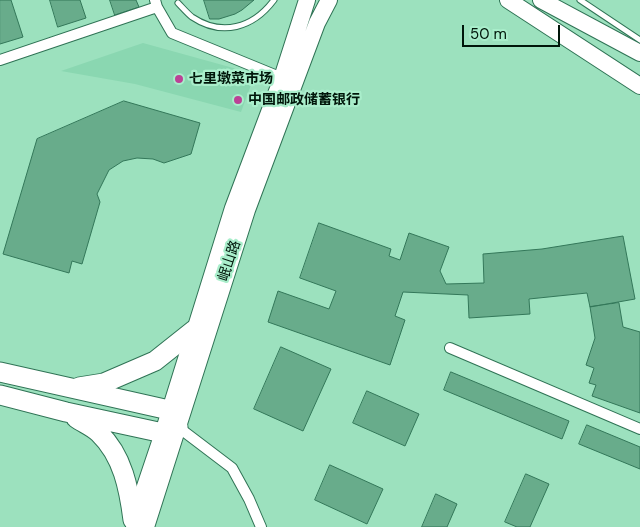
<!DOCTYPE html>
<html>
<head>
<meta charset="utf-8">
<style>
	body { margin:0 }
	#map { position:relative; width:640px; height:527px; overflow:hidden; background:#9ce1be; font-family:"DM Sans",sans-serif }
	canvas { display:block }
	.scale { position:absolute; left:462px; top:25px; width:98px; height:22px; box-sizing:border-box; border:2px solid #00160a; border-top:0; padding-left:6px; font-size:15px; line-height:18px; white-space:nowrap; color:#00160a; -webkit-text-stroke:4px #a9eecb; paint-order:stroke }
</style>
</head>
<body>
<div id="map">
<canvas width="640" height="527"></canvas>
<div class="scale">50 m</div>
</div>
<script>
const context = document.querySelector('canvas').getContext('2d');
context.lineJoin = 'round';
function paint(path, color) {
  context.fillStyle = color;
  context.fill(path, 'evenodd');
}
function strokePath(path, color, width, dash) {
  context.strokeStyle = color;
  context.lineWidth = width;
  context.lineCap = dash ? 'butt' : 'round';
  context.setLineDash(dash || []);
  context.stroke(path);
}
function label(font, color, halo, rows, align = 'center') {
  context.font = font + ' "DM Sans","Noto Sans SC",sans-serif';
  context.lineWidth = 4.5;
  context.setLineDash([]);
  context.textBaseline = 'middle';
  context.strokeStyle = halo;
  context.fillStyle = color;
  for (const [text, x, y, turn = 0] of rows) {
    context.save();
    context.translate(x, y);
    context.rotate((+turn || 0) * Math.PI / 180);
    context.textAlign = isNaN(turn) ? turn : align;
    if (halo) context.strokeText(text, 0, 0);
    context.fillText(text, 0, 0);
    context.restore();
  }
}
paint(new Path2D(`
	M 143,43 L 255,74 L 241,112 L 135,84 L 61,71 Z`), '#8ad7b1');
const building = new Path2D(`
	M 0,0 L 11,0 L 23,37 L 0,44 Z
	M 50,0 L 80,0 L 86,18 L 58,27 Z
	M 110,0 L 136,0 L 139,7 L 115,15 Z
	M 204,0 L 254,0 L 242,10 L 235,14 L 219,19 L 210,19 Z
	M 124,101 L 200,123 L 191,154 L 164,163 L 153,159 L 137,158 L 123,161 L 109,170 L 97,194 L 100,202 L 82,264 L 72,261 L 69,273 L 3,254 L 37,139 Z
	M 319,223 L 391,249 L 389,256 L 400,260 L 409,233 L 449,247 L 440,271 L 446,284 L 484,283 L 483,254 L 542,249 L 623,236 L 635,299 L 590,307 L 587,293 L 529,299 L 530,314 L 469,318 L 468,295 L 403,292 L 395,316 L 405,320 L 390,365 L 268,322 L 278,291 L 329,309 L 336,291 L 300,278 Z
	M 619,303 L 623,327 L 640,332 L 640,413 L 592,396 L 596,385 L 589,383 L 594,368 L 586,365 L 595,338 L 590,307 Z
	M 281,347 L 331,369 L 303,431 L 254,409 Z
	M 451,372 L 569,421 L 562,439 L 444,390 Z
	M 367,391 L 419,414 L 405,446 L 353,423 Z
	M 587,425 L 640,447 L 640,469 L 579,444 Z
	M 330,465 L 383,489 L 367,524 L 315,500 Z
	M 526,474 L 549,484 L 530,527 L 517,527 L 505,522 Z
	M 436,494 L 457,504 L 447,527 L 422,527 Z`);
paint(building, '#68ac8b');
strokePath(building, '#337759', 1);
const service = new Path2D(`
	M 580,0 L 640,40
	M 178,3 C 182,7 187,13 192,17 C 222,37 253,28 274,0`);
const minor = new Path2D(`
	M 155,0 L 157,7 L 172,33 L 282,78
	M 0,60 L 157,7
	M 450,348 L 640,429
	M 178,427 L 232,468 L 249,499 L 261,527`);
const primary = new Path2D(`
	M 508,0 L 640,86
	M 541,0 L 640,53
	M 133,522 L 163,433 L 233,208 L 282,78 L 307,0
	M 146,527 L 247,210 L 317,23 L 329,0`);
const motorway = new Path2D(`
	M 0,372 L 169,410 L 178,427 L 163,433 L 66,412 L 0,395
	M 79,387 L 104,383 L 155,361 L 194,330
	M 76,418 C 83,423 93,427 99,433 C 123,456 129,489 133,520`);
strokePath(service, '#2f7355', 7);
strokePath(minor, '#2f7355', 12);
strokePath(primary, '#2f7355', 18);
strokePath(motorway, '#2f7355', 21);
strokePath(service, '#fff', 5);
strokePath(minor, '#fff', 10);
strokePath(primary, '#fff', 16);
strokePath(motorway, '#fff', 19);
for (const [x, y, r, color] of [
	[179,79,5,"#bb4296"],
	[238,100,5,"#bb4296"]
]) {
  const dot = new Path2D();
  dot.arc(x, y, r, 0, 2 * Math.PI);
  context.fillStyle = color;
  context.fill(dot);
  strokePath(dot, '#a9eecb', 2);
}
label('bold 14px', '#00160a', '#a9eecb', [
	["七里墩菜市场",189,79],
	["中国邮政储蓄银行",248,100]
], 'left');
label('14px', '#00160a', '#a9eecb', [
	["岷山路",230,261,-72]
]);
</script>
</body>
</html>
